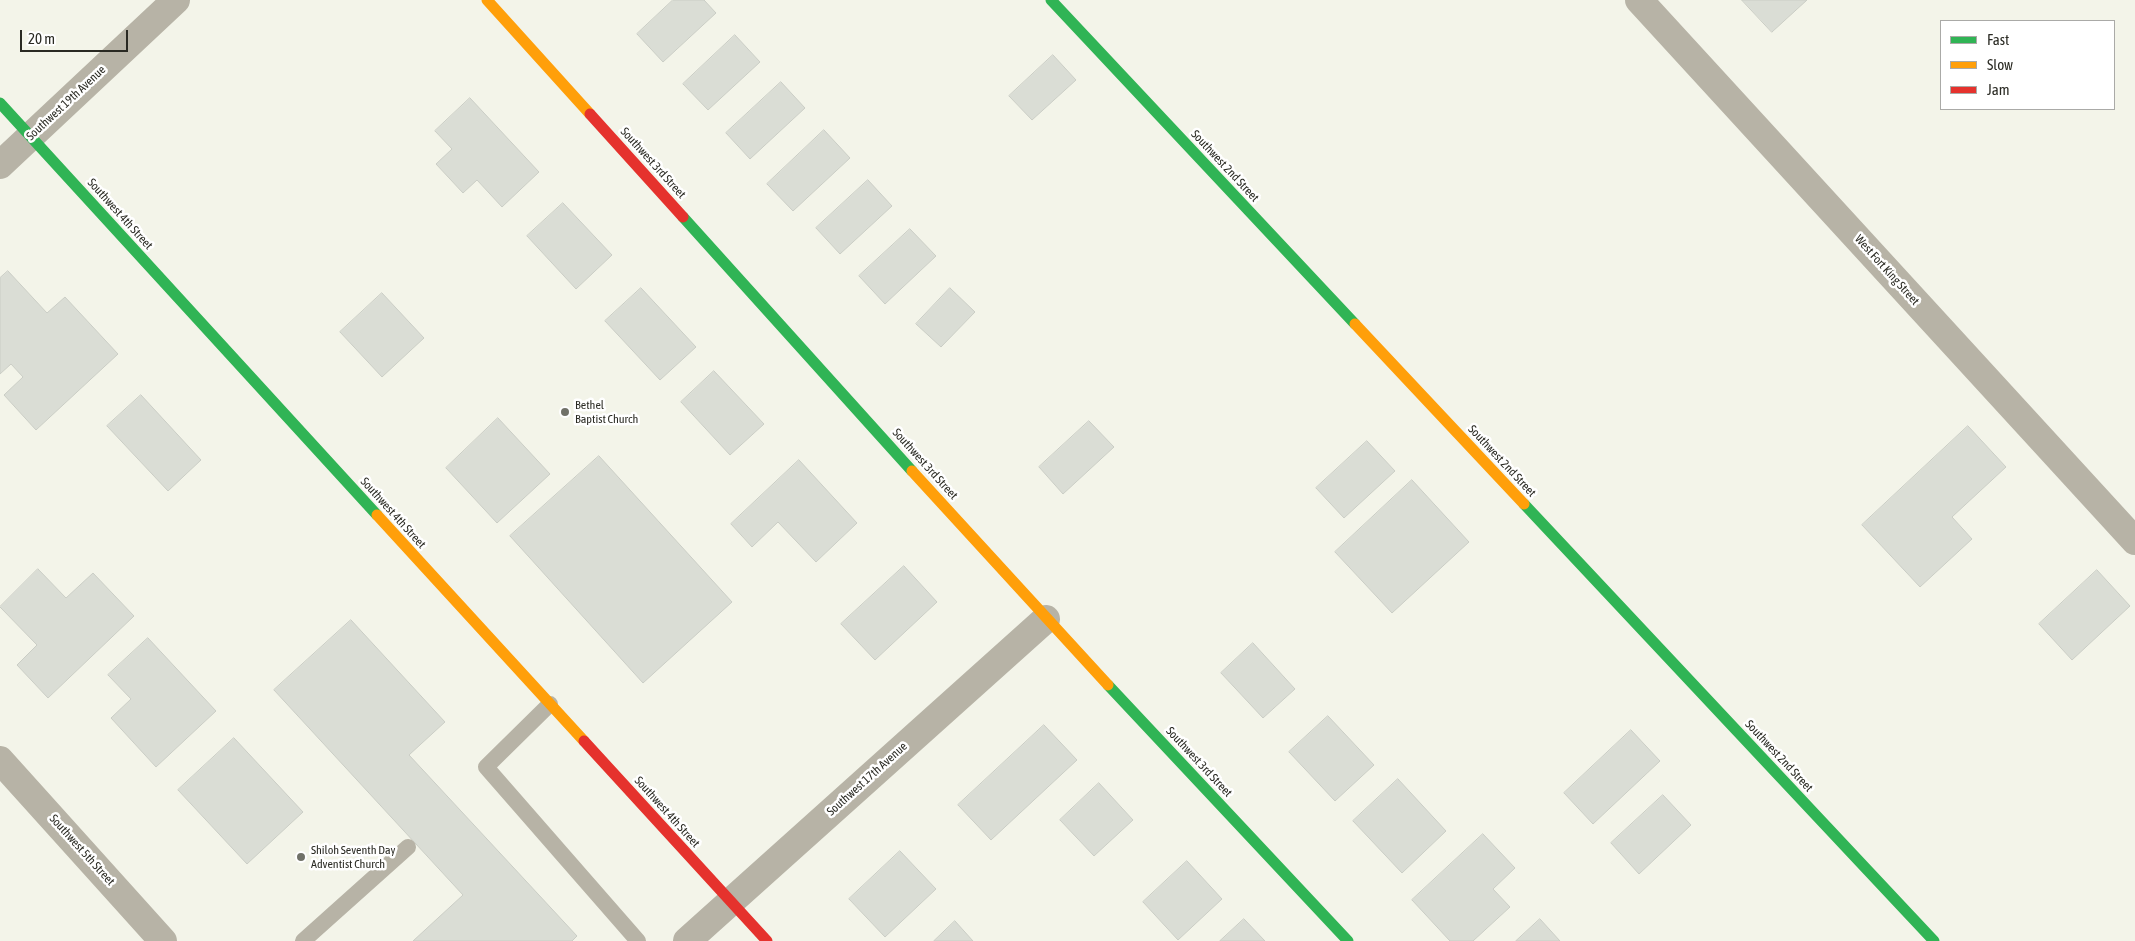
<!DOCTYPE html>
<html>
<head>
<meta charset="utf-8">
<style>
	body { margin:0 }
	#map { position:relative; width:2135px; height:941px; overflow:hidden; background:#f3f4e9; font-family:"Asap Condensed",sans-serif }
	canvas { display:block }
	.legend { position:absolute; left:1940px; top:20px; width:175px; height:90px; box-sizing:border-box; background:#fff; border:1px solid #aaaaa7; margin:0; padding:6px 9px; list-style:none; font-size:15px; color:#2a2a23 }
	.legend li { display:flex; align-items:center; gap:10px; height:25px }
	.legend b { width:25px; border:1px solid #aaaaa7 }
	.scale { position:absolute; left:20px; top:30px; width:108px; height:22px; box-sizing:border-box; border:2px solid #2a2a23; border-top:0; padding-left:6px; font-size:15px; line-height:18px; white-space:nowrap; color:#2a2a23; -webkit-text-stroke:4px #fff; paint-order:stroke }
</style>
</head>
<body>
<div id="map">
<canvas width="2135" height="941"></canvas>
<ul class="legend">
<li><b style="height:6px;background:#30b455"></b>Fast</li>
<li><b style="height:6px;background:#ff9f0a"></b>Slow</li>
<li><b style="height:6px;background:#e5322d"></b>Jam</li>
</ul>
<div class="scale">20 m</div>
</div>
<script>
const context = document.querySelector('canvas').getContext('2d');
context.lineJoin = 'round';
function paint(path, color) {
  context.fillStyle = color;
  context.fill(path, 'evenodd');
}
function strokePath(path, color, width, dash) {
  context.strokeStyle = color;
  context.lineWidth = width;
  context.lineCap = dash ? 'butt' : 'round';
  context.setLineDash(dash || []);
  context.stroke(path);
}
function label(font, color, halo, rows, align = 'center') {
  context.font = font + ' "Asap Condensed",sans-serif';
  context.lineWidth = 5;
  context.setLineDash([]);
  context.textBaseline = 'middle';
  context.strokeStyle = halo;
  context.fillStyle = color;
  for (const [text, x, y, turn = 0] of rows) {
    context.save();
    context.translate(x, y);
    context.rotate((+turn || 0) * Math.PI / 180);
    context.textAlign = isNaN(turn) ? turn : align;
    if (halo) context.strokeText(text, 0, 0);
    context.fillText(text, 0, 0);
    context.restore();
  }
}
const building = new Path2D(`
	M 673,0 L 704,0 L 716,13 L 663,62 L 637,34 Z
	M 1742,0 L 1807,0 L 1772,32 Z
	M 735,35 L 760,62 L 708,110 L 683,84 Z
	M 1053,55 L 1076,80 L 1032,120 L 1009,96 Z
	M 781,82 L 805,108 L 750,159 L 726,133 Z
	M 470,98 L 539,172 L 502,207 L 477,180 L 463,193 L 436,164 L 452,149 L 435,131 Z
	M 824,130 L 850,158 L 793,211 L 767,184 Z
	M 868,180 L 892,206 L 840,254 L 816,228 Z
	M 563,203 L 612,255 L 576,289 L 527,236 Z
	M 910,229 L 936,256 L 885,304 L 859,276 Z
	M 8,271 L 47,313 L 65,297 L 118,354 L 36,430 L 4,395 L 23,377 L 11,364 L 0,374 L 0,278 Z
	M 641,288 L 696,347 L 660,380 L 605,321 Z
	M 950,288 L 975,312 L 941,347 L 916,324 Z
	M 382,293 L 424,338 L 382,377 L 340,332 Z
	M 714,371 L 764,424 L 730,455 L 681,402 Z
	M 141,395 L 201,460 L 168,491 L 107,426 Z
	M 498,418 L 550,474 L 497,523 L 446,468 Z
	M 1089,421 L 1114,447 L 1063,494 L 1039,467 Z
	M 1968,426 L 2006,467 L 1952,517 L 1972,539 L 1920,587 L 1862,525 Z
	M 1367,441 L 1395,471 L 1344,518 L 1316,488 Z
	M 599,456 L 732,602 L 643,683 L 510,536 Z
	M 799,460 L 857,523 L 816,562 L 778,522 L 752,547 L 731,524 Z
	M 1412,480 L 1469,542 L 1392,613 L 1335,552 Z
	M 904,566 L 937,602 L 875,660 L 841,624 Z
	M 38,569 L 66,598 L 93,573 L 134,616 L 48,698 L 17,665 L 37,645 L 0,607 Z
	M 2097,570 L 2130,606 L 2072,660 L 2039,624 Z
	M 351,620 L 445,722 L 409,755 L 577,936 L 572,941 L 413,941 L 463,895 L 274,690 Z
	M 148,638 L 216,711 L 156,767 L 111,718 L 131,699 L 108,675 Z
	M 1253,643 L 1295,689 L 1263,718 L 1221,673 Z
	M 1328,716 L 1374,765 L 1335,801 L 1289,752 Z
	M 1044,725 L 1077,760 L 991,840 L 958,805 Z
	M 1631,730 L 1660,761 L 1593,824 L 1564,793 Z
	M 234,738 L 303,812 L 247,864 L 178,790 Z
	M 1398,779 L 1446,831 L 1402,873 L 1353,821 Z
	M 1099,783 L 1133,820 L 1094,856 L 1060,820 Z
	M 1663,795 L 1691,825 L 1639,874 L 1611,843 Z
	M 1483,834 L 1515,868 L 1493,889 L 1510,907 L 1473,941 L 1450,941 L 1412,900 Z
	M 900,851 L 936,889 L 885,937 L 849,899 Z
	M 1187,861 L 1222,899 L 1178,940 L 1143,902 Z
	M 1244,919 L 1265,941 L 1220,941 Z
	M 1540,919 L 1560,941 L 1516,941 Z
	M 955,921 L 973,941 L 934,941 Z`);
paint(building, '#daddd5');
strokePath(building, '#cacdc5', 1);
strokePath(new Path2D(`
	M 550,704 L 486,767 L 638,941
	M 303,941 L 408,847`), '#b7b3a6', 16);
strokePath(new Path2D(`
	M 1639,0 L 2135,541
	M 0,165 L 176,0
	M 0,760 L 163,941
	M 687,941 L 1046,619`), '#b7b3a6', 28);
strokePath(new Path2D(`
	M 1051,0 L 1355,324
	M 0,103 L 377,515
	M 683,217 L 912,471
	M 1524,504 L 1934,941
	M 1108,685 L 1348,941`), '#30b455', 11);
strokePath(new Path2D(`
	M 487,0 L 590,114
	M 1355,324 L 1524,504
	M 912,471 L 1108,685
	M 377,515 L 584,741`), '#ff9f0a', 11);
strokePath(new Path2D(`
	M 590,114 L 683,217
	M 584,741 L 767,941`), '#e5322d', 11);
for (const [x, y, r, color] of [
	[565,412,5,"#707168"],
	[301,857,5,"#707168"]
]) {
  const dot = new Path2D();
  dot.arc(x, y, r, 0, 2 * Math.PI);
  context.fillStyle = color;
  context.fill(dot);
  strokePath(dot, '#fff', 2);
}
label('12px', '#2a2a23', '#fff', [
	["Southwest 19th Avenue",66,103,-43],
	["Southwest 3rd Street",653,163,48],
	["Southwest 2nd Street",1225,166,47],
	["Southwest 4th Street",120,214,48],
	["West Fort King Street",1887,270,48],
	["Southwest 2nd Street",1502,461,47],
	["Southwest 3rd Street",925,464,48],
	["Southwest 4th Street",393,513,48],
	["Southwest 2nd Street",1779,756,47],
	["Southwest 3rd Street",1199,762,47],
	["Southwest 17th Avenue",867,779,-42],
	["Southwest 4th Street",667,812,48],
	["Southwest 5th Street",82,850,48]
]);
label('12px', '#2a2a23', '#fff', [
	["Bethel",575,405],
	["Baptist Church",575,419],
	["Shiloh Seventh Day",311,850],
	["Adventist Church",311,864]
], 'left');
</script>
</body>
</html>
